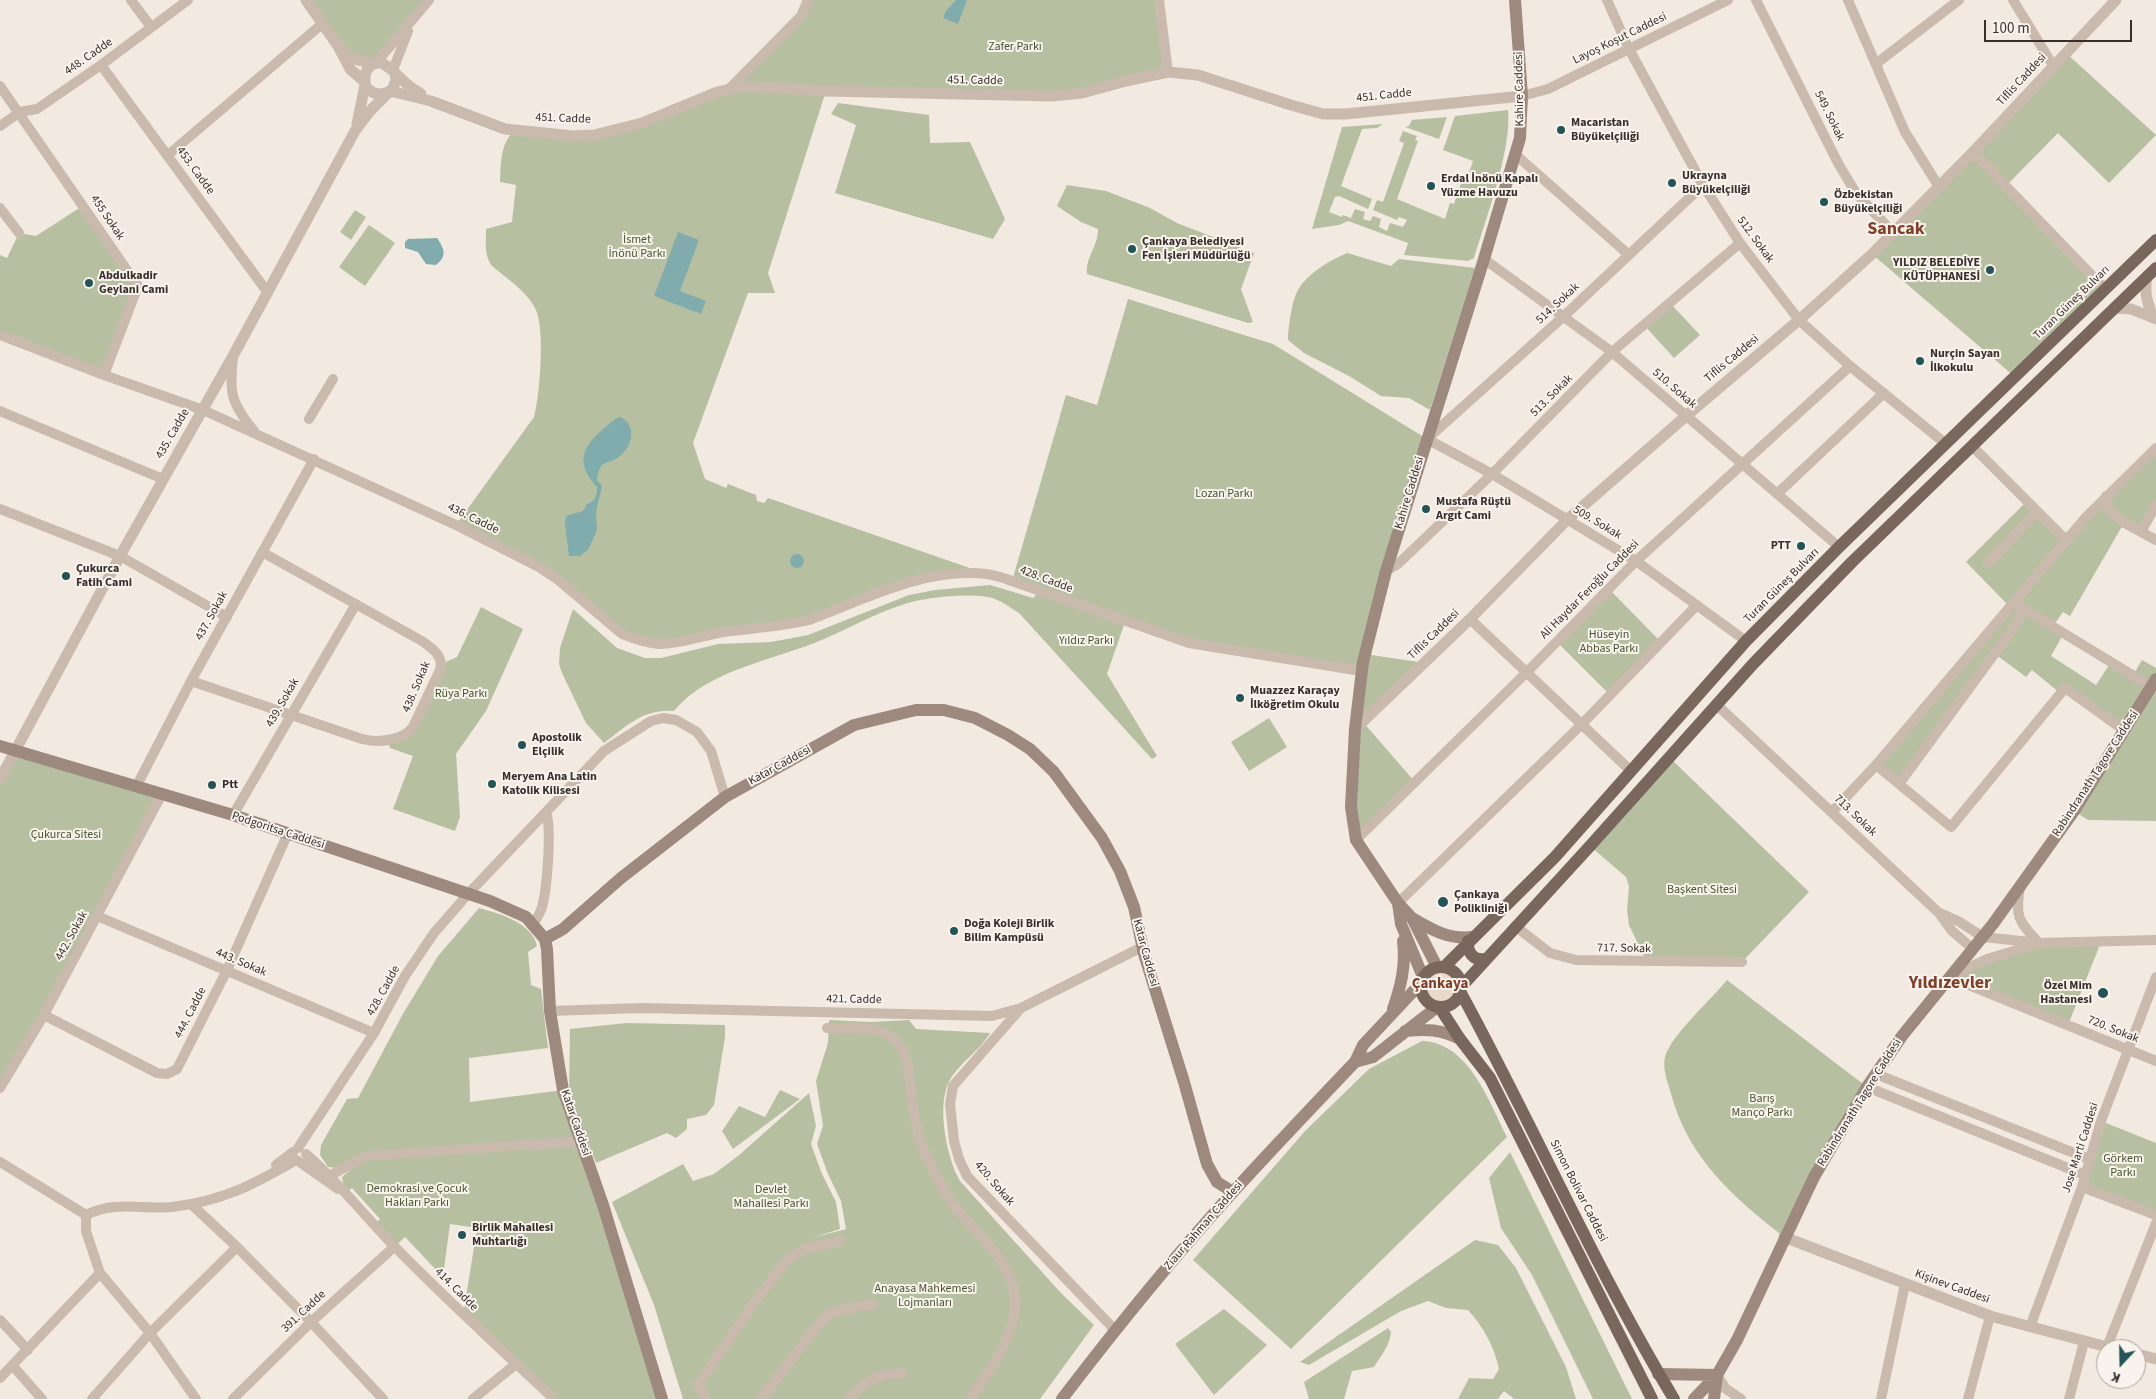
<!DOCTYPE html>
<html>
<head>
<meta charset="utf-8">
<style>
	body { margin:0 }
	#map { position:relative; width:2156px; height:1399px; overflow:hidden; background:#f2e9e0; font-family:"Source Sans 3",sans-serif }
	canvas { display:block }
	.north { position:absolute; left:2096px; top:1339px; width:50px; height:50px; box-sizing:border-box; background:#f9f3ed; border:1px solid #aca59f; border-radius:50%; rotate:201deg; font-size:14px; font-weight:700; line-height:20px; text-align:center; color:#382f2b }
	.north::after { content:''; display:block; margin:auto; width:18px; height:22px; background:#235457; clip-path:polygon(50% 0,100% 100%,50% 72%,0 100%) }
	.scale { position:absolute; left:1984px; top:20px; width:148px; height:22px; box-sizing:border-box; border:2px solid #382f2b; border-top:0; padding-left:6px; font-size:15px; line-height:18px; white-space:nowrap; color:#382f2b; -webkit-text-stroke:4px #f9f3ed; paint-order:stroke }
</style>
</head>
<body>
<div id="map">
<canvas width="2156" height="1399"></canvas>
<div class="north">K</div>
<div class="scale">100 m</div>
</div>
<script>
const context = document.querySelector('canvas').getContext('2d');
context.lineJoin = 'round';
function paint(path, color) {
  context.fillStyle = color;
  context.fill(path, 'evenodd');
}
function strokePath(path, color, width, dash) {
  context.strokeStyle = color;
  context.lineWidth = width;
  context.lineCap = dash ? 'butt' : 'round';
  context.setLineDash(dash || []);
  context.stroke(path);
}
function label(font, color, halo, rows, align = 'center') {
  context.font = font + ' "Source Sans 3",sans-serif';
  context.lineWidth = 4;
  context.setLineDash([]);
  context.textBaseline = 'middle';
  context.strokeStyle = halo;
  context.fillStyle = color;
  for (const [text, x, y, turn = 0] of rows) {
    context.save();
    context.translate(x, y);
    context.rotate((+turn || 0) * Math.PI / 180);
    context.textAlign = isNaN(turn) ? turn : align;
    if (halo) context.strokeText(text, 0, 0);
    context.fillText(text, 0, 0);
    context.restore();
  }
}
paint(new Path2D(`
	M 306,0 L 429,0 L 375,64 L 354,59 Z
	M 808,0 L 1159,0 L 1168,72 L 1082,93 L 826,91 L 768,273 L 775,293 L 748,293 L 693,443 L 705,479 L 726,488 L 728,484 L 756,495 L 757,501 L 764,503 L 768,498 L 987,574 L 937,576 L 809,620 L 670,643 L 633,639 L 557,579 L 456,525 L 534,417 C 540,395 545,330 536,310 C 528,292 506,278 492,266 C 484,256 486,242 486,229 L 512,222 L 516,185 L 500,182 C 501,165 500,146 512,133 L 594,135 L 729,89 L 801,16 Z
	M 2066,53 L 2156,135 L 2109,183 L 2058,133 L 2006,186 L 2105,289 L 2015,377 L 1872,254 Z
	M 838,103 L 929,115 L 930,143 L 970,142 L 1005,219 L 993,239 L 835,193 L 856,125 L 831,114 Z
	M 1508,110 C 1512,149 1486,218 1474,258 L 1468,261 L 1404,255 L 1408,243 L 1348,221 L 1339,225 L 1312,229 L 1342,127 L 1383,124 L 1377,128 L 1362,129 L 1341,186 L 1372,199 L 1368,209 L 1339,196 L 1335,197 L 1329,212 L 1342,217 L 1343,215 L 1351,218 L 1355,209 L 1365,212 L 1363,219 L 1370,221 L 1373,216 L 1381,219 L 1379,227 L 1387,231 L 1390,223 L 1403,227 L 1407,220 L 1399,217 L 1397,220 L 1373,210 L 1377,200 L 1383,202 L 1404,143 L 1399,141 L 1403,131 L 1417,136 L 1415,140 L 1418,141 L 1397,199 L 1445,219 L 1450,203 L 1454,204 L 1465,172 L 1469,173 L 1473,161 L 1443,150 L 1455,116 Z
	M 1447,117 L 1439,139 L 1405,127 L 1409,126 L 1412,120 Z
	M 1067,185 L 1106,191 L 1150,208 L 1177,223 L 1254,253 L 1241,289 L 1253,322 L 1248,323 L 1087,274 C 1085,258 1098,247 1098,229 L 1081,222 L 1057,206 Z
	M 84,205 L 138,286 L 104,375 L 0,335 L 0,255 L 7,258 L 19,233 L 36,236 Z
	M 355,210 L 366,217 L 351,240 L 340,232 Z
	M 369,225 L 395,243 L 365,286 L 339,267 Z
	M 1347,253 L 1391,266 L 1399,259 L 1475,268 L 1430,410 L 1409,398 L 1381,396 L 1349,376 L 1304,353 L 1288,340 C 1288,328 1292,300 1298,290 C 1307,274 1330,260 1347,253 Z
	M 1128,299 L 1273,344 L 1427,439 L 1365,654 L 1425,663 L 1363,722 L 1415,782 L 1356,840 L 1361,672 L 1189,643 L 1125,622 L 1107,674 L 1157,756 L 1152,759 L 1019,613 C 1011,608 1003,602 995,599 C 979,593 944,596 927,599 C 891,604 857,625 824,639 C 776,660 708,669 674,711 C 643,709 628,725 604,743 L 586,723 L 562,673 L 559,664 L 560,648 L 573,609 L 617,648 L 645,658 L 661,658 L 718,644 L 771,642 L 808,635 L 909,595 L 935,590 L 990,585 L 1033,598 L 1039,592 L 1012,581 L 1066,395 L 1097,405 Z
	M 1670,303 L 1700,335 L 1674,358 L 1644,325 Z
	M 2156,448 L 2156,505 L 2141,532 L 2124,523 L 2070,616 L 2063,612 L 2053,626 L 2064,633 L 2051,656 L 2096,685 L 2111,662 L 2133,675 L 2142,660 L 2156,668 L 2156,821 L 2088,820 L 2074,811 L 2124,731 L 2065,688 L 2060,693 L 2032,670 L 2026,677 L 1995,654 L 1899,784 L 1876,765 L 2010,607 L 1966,562 L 2027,501 L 2067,541 Z
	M 1609,589 L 1661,642 L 1610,695 L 1557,642 Z
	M 481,607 L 523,629 L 486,711 L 456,754 L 460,817 L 455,831 L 393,809 L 413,756 L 390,748 L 387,740 L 406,733 L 441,664 L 457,657 Z
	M 1269,718 L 1287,747 L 1249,771 L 1231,742 Z
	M 14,751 L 162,794 L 0,1088 L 0,779 Z
	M 1669,757 L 1809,892 L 1742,962 L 1647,962 L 1629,925 L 1627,910 L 1629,886 L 1626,877 L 1590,846 Z
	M 479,908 C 501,914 532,923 537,946 L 528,952 L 531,985 L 541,989 L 548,1048 L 469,1058 L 470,1102 L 563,1090 L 662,1399 L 554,1399 L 463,1316 L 477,1228 L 450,1224 L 444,1269 L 439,1273 L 405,1237 L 394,1247 L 374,1225 L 380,1219 L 352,1188 L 345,1194 L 342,1177 L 365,1158 L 336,1168 L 328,1167 L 320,1155 L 321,1145 L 347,1099 L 358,1098 L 404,1012 L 438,956 Z
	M 2101,942 L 2068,1025 L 1949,977 L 2039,943 Z
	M 1727,980 L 1867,1087 L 1784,1237 C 1733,1197 1689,1159 1671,1094 C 1668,1082 1662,1069 1665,1057 C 1671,1035 1712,999 1727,980 Z
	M 829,1020 L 871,1022 L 909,1020 L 916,1029 L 990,1033 C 979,1052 957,1064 948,1084 C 937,1108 947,1159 960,1181 L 1060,1292 L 1094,1325 L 1040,1399 L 683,1399 L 654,1305 L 612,1202 L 683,1164 L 693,1181 L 714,1174 L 738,1156 L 809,1093 L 816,1126 L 811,1144 L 822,1174 L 836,1202 L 840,1229 L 812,1238 L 846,1229 L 841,1201 L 828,1174 L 817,1144 L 823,1126 L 816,1081 L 828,1043 Z
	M 626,1023 L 725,1025 L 725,1037 L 714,1105 L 706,1115 L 687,1119 L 687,1129 L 676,1138 L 667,1133 L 596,1163 L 569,1094 L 570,1029 Z
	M 1422,1041 C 1468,1042 1489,1101 1507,1137 L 1291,1349 L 1193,1260 L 1305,1131 L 1369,1069 Z
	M 780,1090 L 800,1099 L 733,1149 L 722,1131 L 739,1106 L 765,1117 Z
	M 2101,1121 L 2156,1143 L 2156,1215 L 2082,1187 Z
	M 1510,1152 L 1632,1399 L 1593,1399 L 1532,1275 L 1501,1228 L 1489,1178 Z
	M 1475,1240 L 1498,1245 L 1516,1268 L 1566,1367 L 1576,1399 L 1514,1399 L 1504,1391 L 1498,1399 L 1458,1399 L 1469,1378 L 1493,1379 L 1499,1369 C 1494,1346 1484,1328 1468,1310 L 1446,1308 L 1428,1301 L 1401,1311 L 1309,1365 L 1300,1362 Z
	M 1224,1309 L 1267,1345 L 1214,1395 L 1175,1344 Z
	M 1388,1328 L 1391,1332 C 1390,1345 1381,1356 1374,1367 L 1352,1371 L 1344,1399 L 1309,1399 L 1304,1382 Z`), '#b6c0a1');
paint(new Path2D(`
	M1421 988a20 20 0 1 1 40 0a20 20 0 1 1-40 0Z`), '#e8dac9');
paint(new Path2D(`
	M 956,0 L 967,0 L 958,24 L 943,18 L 946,11 Z
	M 678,232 L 699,240 L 680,291 L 706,301 L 701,314 L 654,296 Z
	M 437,238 C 444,248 448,256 436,265 L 426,264 L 418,252 L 405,248 L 405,242 L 408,239 Z
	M 620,417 C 637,424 633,446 620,456 C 615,461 607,461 602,465 C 599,469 597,475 597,480 L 602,486 L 596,512 L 597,530 L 588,550 L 580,556 L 569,556 L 565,524 L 566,516 L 583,511 L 587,504 C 595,501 597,496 597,487 C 577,466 580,449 601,431 C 607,426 612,420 620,417 Z
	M790 561a7 7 0 1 1 14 0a7 7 0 1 1-14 0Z`), '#81acad');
strokePath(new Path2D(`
	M 131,0 L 151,27
	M 1159,0 L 1168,72
	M 1607,0 L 1629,49 L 1703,185 L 1740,243 L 1799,320 L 1850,366 L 1946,444
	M 1756,0 L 1839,165 L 1856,193 L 1893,233
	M 1848,0 L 1905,132 L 1939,187
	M 2013,0 L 2054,67
	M 1877,63 L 1959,0
	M 375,64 L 429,0
	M 101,65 L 268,293
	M 393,70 L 408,31
	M 0,86 L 138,286 L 104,375
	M 729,89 L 801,16 L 808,0
	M 1522,96 L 1548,89 L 1728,0
	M 0,126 L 20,112 L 37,109 L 101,65 L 188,0
	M 1973,152 L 2105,289
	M 168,155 L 322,24
	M 1516,155 L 1629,255
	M 1703,185 L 1563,317 L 1427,439 L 1492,474 L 1636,561 L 1746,641
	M 0,208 L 19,233
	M 1484,259 L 1612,352 L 1839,547
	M 0,335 L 104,375 L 203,410 L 456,525 L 539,567 L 557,579 L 622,634 C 634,639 646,643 659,644 C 681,644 703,635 724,632 C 753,628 781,627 809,620 C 865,599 925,567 986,574 C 995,575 1004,578 1012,581 L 1189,643 L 1361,671
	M 233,357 C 229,393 231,403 254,431
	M 0,411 L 163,479
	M 309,419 L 333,379
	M 1972,446 L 2067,541
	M 1777,494 L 1884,393
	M 2106,496 L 2108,509 L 2123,522 L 2156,540
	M 0,509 L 120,556 L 227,617
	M 2141,532 L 2156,505
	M 1988,563 L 2037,512
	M 1386,571 L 1398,564 L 1492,474 L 1612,352 L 1740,243
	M 2019,606 L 2152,687
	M 1470,619 L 1631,771
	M 191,681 L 362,739 C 378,743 402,741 413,727 L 440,670 C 444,656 433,649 422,641 L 262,552
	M 1716,704 L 1939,913 L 1952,931 L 1973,949
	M 1876,765 L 1951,827 L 2065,688 L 2125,731
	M 1899,784 L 2012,630 L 2024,609
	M 136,787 L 191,681 L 314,459
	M 1833,811 L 1876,765 L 2086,517 L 2156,448
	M 233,815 L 356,604
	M 1356,840 L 1527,672 L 1636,561 L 1850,366
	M 2020,887 C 2015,917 2018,921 2039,943
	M 1398,903 L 1582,724 L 1697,605
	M 1940,913 L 1958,921 L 1983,937 L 2039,943 L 2156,940
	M 97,916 L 374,1033
	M 533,925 C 536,919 540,914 542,907 C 547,889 552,829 546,812
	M 1515,926 L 1550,953 L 1576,960 L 1742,962
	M 1952,976 L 1987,959 L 2034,945
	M 1949,977 L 2156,1061
	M 1021,1008 L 953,1086 L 950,1104 L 954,1141 L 959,1159 L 967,1176 L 1115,1330
	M 550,1011 L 642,1008 L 992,1016 L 1021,1008 L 1142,947
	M 44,1015 L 157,1073 L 167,1074 L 177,1069 L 227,970 L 288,833
	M 827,1028 C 848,1029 880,1024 896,1041 C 912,1059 909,1085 913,1106 C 916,1128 921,1148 932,1167 C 939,1180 946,1195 955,1207 C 978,1235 1016,1264 1015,1304 C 1014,1339 989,1372 970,1399
	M 1876,1074 L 2089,1159
	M 1867,1087 L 2085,1175
	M 0,1088 L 44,1015 L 162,794
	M 298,1148 L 374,1033 L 405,976 L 434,933 L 468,894 L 604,751 L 651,721 L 663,718 L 676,720 L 697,732 L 711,751 L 725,797
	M 306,1154 C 339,1182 365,1217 396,1248 C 447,1300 500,1349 554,1399
	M 298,1161 L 338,1189
	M 0,1162 L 86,1215
	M 276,1165 L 293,1152
	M 331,1175 L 366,1156 L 581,1141
	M 2082,1187 L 2156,1215
	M 191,1204 L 237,1247
	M 86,1215 C 116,1200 141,1210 172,1207 C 224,1201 252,1185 296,1160
	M 86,1215 L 86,1231 L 100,1273 L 150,1333 L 196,1399
	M 0,1320 L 28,1350
	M 2030,1327 L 2082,1187 L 2101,1121 L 2156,977
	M 2107,1347 L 2156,1223
	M 13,1366 L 42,1399
	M 1717,1375 L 1726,1389 L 1741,1399
	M 0,1378 L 100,1273
	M 92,1399 L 150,1333 L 237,1247 L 311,1322 L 383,1399
	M 233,1399 L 311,1322 L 394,1247
	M 473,1399 L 516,1364
	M 706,1399 L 698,1385 L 754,1303 L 787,1260 L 804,1249 L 840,1241
	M 761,1399 L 818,1325 L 830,1313 L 838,1310 L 873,1304
	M 849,1399 C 864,1381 878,1374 902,1373
	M 1881,1399 L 1905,1284
	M 1968,1399 L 1990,1316
	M 2069,1399 L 2084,1342`), '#c9baad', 10);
strokePath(new Path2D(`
	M 306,0 L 338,46 L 350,69 L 365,82
	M 341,49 L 354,59 L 373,64
	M 390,91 L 431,101 L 505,129 L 573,136 L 594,135 L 642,123 L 717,92 L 744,86 L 826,91 L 1052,96 L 1082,93 L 1126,81 L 1168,72 L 1198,75 L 1291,105 L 1323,114 L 1346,114 L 1522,96
	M 388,92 C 379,96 371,94 365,85 L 365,74 C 378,47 396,76 408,85 C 412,89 417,91 421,94
	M 357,124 L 365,85
	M 2147,277 C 2144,292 2147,303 2153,316
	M 2114,308 L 2131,309 L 2156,319
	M 1355,729 L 1470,619 L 1567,520 L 1686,416 L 1799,320 L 1872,254 L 1973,152 L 2116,0
	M 0,779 L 120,556 L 233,356 L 355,131 L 370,111 L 393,88 L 396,80 L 395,73
	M 1784,1237 L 1990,1316 L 2115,1349
	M 2136,1354 L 2156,1359`), '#c9baad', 11);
strokePath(new Path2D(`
	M 0,746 L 233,815 L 490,901 L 526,917 L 545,939 L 547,949 L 550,1011 L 563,1090 L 603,1205 L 662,1399
	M 1398,903 L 1412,918 L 1437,967
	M 1412,918 C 1432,930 1449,940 1473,937
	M 545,939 L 563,929 L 621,878 L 725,797 L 854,725 L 916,710 L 944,710 L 975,718 L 1008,735 L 1030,749 L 1054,772 L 1102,838 L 1120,871 L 1134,907 L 1144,954 L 1184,1082 L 1207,1164 L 1217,1182 L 1233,1192
	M 1423,977 L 1401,924 L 1398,903 L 1356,840 L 1351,807 L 1355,729 L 1363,662 L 1386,571 L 1484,259 L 1520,138 L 1522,96 L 1515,0
	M 1393,1009 C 1401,986 1406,966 1403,941
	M 1405,1031 C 1426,1029 1441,1029 1460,1039
	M 1355,1062 L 1373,1057 L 1437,1007
	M 1658,1374 L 1717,1375
	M 1062,1399 C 1116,1328 1173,1258 1233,1192 C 1273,1148 1314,1105 1355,1062 L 1363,1045 L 1421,983
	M 1694,1399 L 1717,1375 L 1737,1340 L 1814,1177 L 1867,1087 L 1902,1036 L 1993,924 L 2074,811 L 2156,679
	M 1714,1399 L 1717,1375`), '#9d897e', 12);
strokePath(new Path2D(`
	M 1468,941 C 1467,952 1473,961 1485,959
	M1421 987a20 20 0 1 1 40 0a20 20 0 1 1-40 0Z
	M 1444,967 L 1555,857 L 1746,641 L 1839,547 L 2156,240
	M 1462,986 L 1590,846 L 1753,664 L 1852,562 L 2156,268
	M 1461,993 C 1534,1127 1595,1268 1674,1399
	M 1440,1008 L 1460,1039 L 1490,1078 L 1652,1399`), '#79665d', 12);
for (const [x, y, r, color] of [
	[1561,130,5,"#235457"],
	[1672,183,5,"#235457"],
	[1431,186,5,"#235457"],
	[1824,202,5,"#235457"],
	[1132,249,5,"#235457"],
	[1990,270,5,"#235457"],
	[89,283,5,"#235457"],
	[1920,361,5,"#235457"],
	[1426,509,5,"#235457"],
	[1801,546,5,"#235457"],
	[66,576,5,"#235457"],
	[1240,698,5,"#235457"],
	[522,745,5,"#235457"],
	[492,784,5,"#235457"],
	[212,785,5,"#235457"],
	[1443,902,6,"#235457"],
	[954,931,5,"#235457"],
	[2103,993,6,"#235457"],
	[462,1235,5,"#235457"]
]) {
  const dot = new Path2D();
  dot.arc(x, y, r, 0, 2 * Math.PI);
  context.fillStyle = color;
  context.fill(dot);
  strokePath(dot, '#f9f3ed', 2);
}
label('12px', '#382f2b', '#f9f3ed', [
	["Layoş Koşut Caddesi",1620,39,-26],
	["448. Cadde",89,57,-35],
	["Tiflis Caddesi",2022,80,-47],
	["451. Cadde",975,81,1],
	["Kahire Caddesi",1520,89,-91],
	["451. Cadde",1384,96,-6],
	["549. Sokak",1829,116,64],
	["451. Cadde",563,119,2],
	["453. Cadde",195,171,54],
	["455 Sokak",107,218,56],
	["512. Sokak",1755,240,54],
	["Turan Güneş Bulvarı",2072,303,-44],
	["514. Sokak",1558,304,-43],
	["Tiflis Caddesi",1732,359,-40],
	["510. Sokak",1674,389,41],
	["513. Sokak",1552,396,-45],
	["435. Cadde",173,434,-60],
	["Kahire Caddesi",1410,493,-73],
	["436. Cadde",473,519,26],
	["509. Sokak",1597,523,31],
	["428. Cadde",1046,580,21],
	["Turan Güneş Bulvarı",1782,586,-45],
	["Ali Haydar Feroğlu Caddesi",1590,590,-45],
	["437. Sokak",212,616,-61],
	["Tiflis Caddesi",1434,635,-44],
	["438. Sokak",417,687,-67],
	["439. Sokak",283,703,-60],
	["Katar Caddesi",780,766,-29],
	["Rabindranath Tagore Caddesi",2096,774,-57],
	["713. Sokak",1855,816,44],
	["Podgoritsa Caddesi",278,831,18],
	["442. Sokak",72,936,-61],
	["717. Sokak",1624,949,1],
	["Katar Caddesi",1145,953,75],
	["443. Sokak",241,963,23],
	["428. Cadde",384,991,-61],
	["421. Cadde",854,1000,1],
	["444. Cadde",191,1013,-63],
	["720. Sokak",2113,1030,22],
	["Rabindranath Tagore Caddesi",1860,1103,-58],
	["Katar Caddesi",575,1123,71],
	["Jose Marti Caddesi",2081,1148,-72],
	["420. Sokak",994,1184,49],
	["Simon Bolivar Caddesi",1578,1191,63],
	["Ziaur Rahman Caddesi",1204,1226,-49],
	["Kişinev Caddesi",1952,1287,20],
	["414. Cadde",456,1290,45],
	["391. Cadde",304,1312,-43]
]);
label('12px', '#485530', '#f9f3ed', [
	["Zafer Parkı",1015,47],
	["İsmet",637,240],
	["İnönü Parkı",637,254],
	["Lozan Parkı",1224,494],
	["Hüseyin",1609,635],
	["Abbas Parkı",1609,649],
	["Yıldız Parkı",1086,641],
	["Rüya Parkı",461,694],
	["Çukurca Sitesi",66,835],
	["Başkent Sitesi",1702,890],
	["Barış",1762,1099],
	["Manço Parkı",1762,1113],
	["Görkem",2123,1159],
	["Parkı",2123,1173],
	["Demokrasi ve Çocuk",417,1189],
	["Hakları Parkı",417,1203],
	["Devlet",771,1190],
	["Mahallesi Parkı",771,1204],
	["Anayasa Mahkemesi",925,1289],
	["Lojmanları",925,1303]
]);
label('bold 12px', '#382f2b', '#f9f3ed', [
	["Macaristan",1571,123],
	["Büyükelçiliği",1571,137],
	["Ukrayna",1682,176],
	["Büyükelçiliği",1682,190],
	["Erdal İnönü Kapalı",1441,179],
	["Yüzme Havuzu",1441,193],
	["Özbekistan",1834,195],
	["Büyükelçiliği",1834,209],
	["Çankaya Belediyesi",1142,242],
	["Fen İşleri Müdürlüğü",1142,256],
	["YILDIZ BELEDİYE",1980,263,"right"],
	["KÜTÜPHANESİ",1980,277,"right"],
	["Abdulkadir",99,276],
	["Geylani Cami",99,290],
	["Nurçin Sayan",1930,354],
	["İlkokulu",1930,368],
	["Mustafa Rüştü",1436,502],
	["Argıt Cami",1436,516],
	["PTT",1791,546,"right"],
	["Çukurca",76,569],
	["Fatih Cami",76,583],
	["Muazzez Karaçay",1250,691],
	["İlköğretim Okulu",1250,705],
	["Apostolik",532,738],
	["Elçilik",532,752],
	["Meryem Ana Latin",502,777],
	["Katolik Kilisesi",502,791],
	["Ptt",222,785],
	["Çankaya",1454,895],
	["Polikliniği",1454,909],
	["Doğa Koleji Birlik",964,924],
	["Bilim Kampüsü",964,938],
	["Özel Mim",2092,986,"right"],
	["Hastanesi",2092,1000,"right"],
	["Birlik Mahallesi",472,1228],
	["Muhtarlığı",472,1242]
], 'left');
label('bold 15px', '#823e29', '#f9f3ed', [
	["Çankaya",1440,985]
]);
label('bold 18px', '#823e29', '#f9f3ed', [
	["Sancak",1896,230],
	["Yıldızevler",1950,984]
]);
</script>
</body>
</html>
